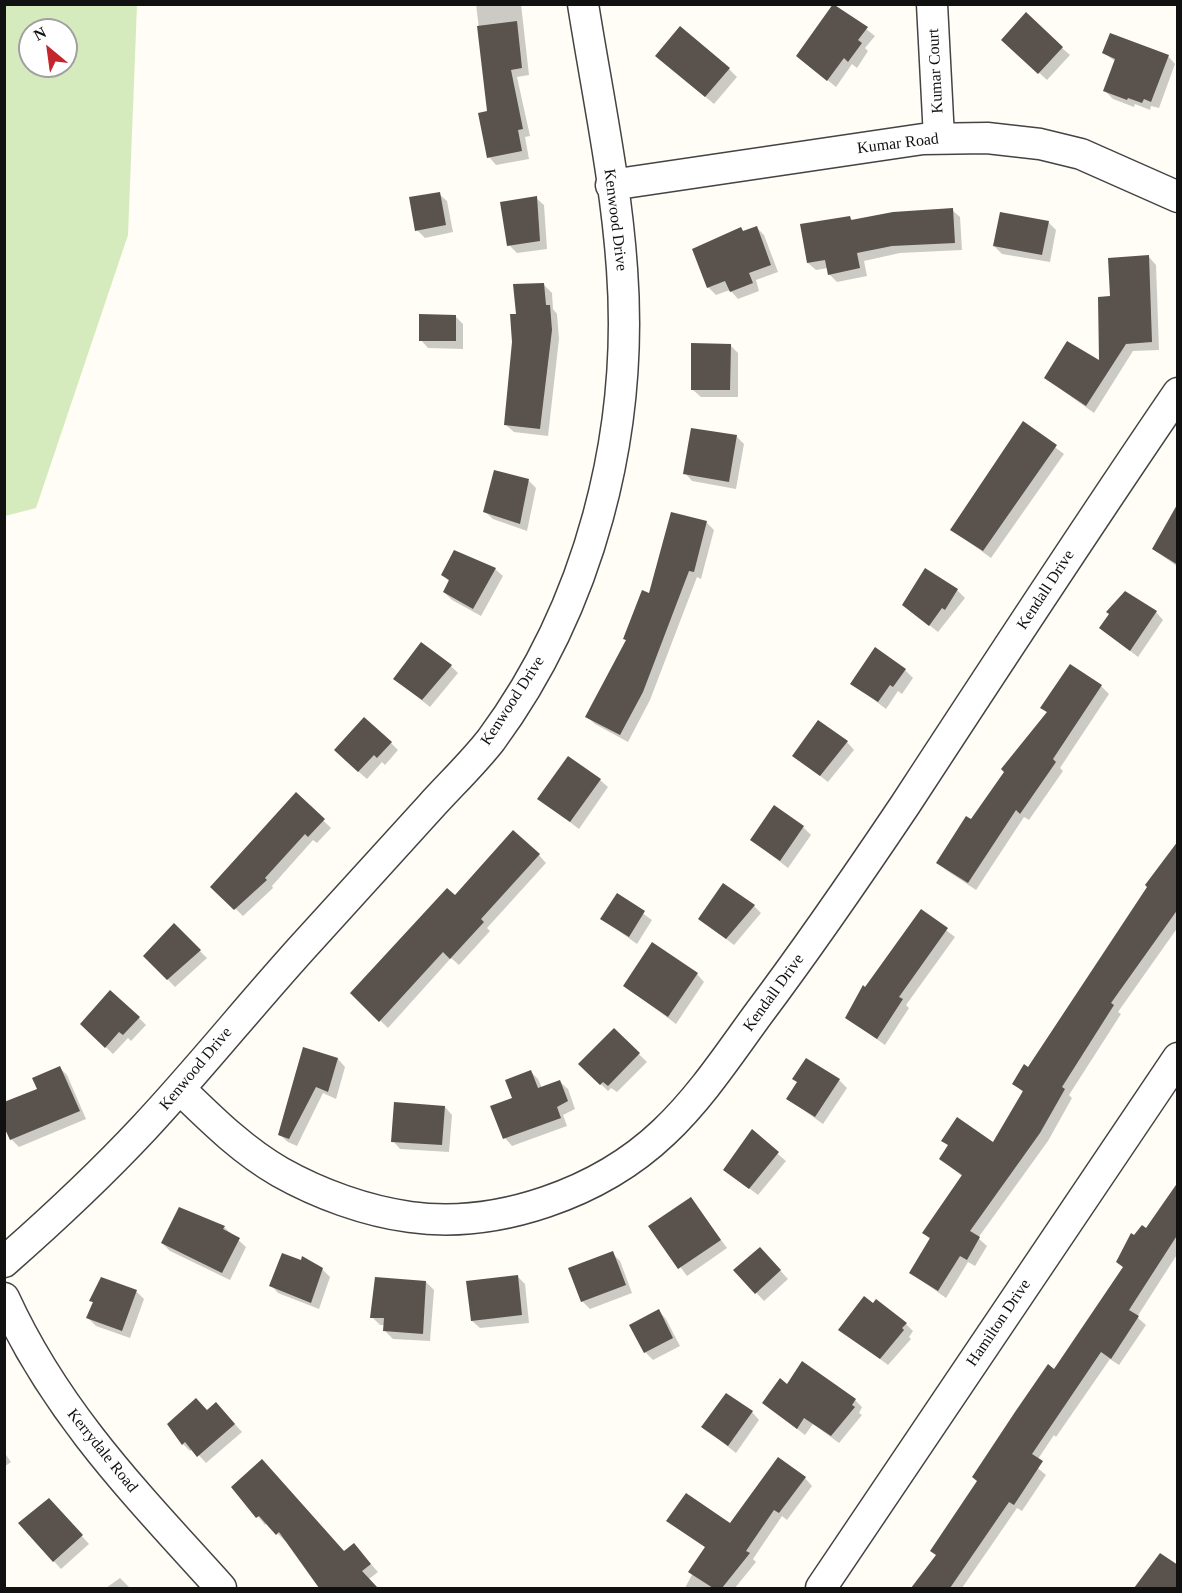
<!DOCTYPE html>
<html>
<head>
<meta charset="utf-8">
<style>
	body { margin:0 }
	#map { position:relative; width:1182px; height:1593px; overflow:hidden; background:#fffdf5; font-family:"Times New Roman",serif }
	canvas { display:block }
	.frame { position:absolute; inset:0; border:6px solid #111; pointer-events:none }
	.north { position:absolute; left:18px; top:18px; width:60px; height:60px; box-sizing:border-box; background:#fff; border:2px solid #a0a0a0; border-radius:50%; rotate:331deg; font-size:16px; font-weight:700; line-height:24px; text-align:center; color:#111 }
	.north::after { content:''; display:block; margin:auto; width:21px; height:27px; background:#c4262e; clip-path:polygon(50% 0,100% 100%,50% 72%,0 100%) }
</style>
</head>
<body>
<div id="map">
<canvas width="1182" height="1593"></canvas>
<div class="frame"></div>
<div class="north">N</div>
</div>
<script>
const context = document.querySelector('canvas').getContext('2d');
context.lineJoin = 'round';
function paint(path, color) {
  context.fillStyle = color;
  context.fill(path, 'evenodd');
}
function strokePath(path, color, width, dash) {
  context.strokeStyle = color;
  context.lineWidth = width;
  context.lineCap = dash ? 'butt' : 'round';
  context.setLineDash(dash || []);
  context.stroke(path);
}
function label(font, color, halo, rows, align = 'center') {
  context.font = font + ' "Times New Roman",serif';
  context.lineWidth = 6;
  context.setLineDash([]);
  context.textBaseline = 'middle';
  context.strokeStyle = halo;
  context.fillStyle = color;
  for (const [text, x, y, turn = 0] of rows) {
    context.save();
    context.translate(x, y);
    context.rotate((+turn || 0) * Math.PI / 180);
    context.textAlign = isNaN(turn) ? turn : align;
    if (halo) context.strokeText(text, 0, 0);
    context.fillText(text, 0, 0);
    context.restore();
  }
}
paint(new Path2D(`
	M 5,4 L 137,5 L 128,235 L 36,508 L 5,516 ZM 30,30 L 66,30 L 66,66 L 30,66 Z`), '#d5ebbd');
paint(new Path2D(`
	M 476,4 L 521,4 L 529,75 L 517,77 L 530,136 L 525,137 L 529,159 L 496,165 L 489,157 L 489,113 Z
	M 835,5 L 875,36 L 865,48 L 868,51 L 857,68 L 852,64 L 836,87 L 798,56 Z
	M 1011,47 L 1062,48 L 1070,55 L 1047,80 Z
	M 1104,53 L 1168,56 L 1175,64 L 1159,108 L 1151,106 L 1150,110 L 1135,104 L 1134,107 L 1113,99 L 1105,91 L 1116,62 Z
	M 665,63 L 729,69 L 737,77 L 714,104 Z
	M 439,194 L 447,201 L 453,232 L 425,238 L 417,230 Z
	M 536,198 L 544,205 L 547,249 L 517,253 L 509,245 Z
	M 952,210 L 960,217 L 962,250 L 900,253 L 864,261 L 867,276 L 837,282 L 829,274 L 828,268 L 816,270 L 808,263 L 850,217 L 853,221 Z
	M 1048,222 L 1056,230 L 1050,262 L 1002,254 L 994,246 Z
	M 756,227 L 764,235 L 778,272 L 756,280 L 759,291 L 738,299 L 730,290 L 716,295 L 708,287 L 744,232 Z
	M 1149,257 L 1156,265 L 1159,350 L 1133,351 L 1094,413 L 1045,378 L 1100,363 L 1111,298 Z
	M 544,285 L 552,293 L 553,309 L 557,314 L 559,339 L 548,436 L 514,432 L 506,425 L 517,315 Z
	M 455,316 L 463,324 L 463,349 L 428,348 L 421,340 Z
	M 730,345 L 738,353 L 738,397 L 701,397 L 693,390 Z
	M 1023,423 L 1064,454 L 991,558 L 952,530 Z
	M 736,436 L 744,444 L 736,489 L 692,481 L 685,473 Z
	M 528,480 L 536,488 L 527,531 L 493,519 L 485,512 Z
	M 1178,514 L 1178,567 L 1153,549 Z
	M 706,522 L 714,530 L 701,579 L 697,577 L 650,700 L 628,742 L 595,724 L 587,717 L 650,595 Z
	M 495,569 L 503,576 L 481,616 L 452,600 L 444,592 L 450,582 L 443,575 Z
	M 957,590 L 965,598 L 938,632 L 904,605 Z
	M 1156,612 L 1163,620 L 1138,657 L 1101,628 Z
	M 451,666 L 458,673 L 430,707 L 395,679 Z
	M 905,670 L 913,678 L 902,694 L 898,691 L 886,709 L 852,683 Z
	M 1101,686 L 1109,694 L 1060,768 L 1063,771 L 1029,820 L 1024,817 L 976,890 L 946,870 L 938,862 L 971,822 L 1048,714 L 1042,707 Z
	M 847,742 L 854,750 L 828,782 L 794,756 Z
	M 391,743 L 398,750 L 385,765 L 382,762 L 367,779 L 343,758 Z
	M 600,780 L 608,787 L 579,829 L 539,799 Z
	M 296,794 L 331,828 L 317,843 L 313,840 L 272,886 L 273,888 L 243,916 L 212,886 Z
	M 803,827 L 811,835 L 788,868 L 752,840 Z
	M 1178,844 L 1178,927 L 1118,1012 L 1121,1014 L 1069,1095 L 1072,1098 L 1048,1141 L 978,1238 L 987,1246 L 975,1266 L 968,1262 L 946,1298 L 911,1273 L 931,1240 L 924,1233 L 963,1177 L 941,1159 L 949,1146 L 943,1141 L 993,1144 L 1024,1093 L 1014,1084 L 1028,1069 Z
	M 539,855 L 546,863 L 487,928 L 490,931 L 459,965 L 451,958 L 388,1028 L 352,993 L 455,897 Z
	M 617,895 L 652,920 L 637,944 L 602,919 Z
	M 754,906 L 761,913 L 734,945 L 700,919 Z
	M 921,911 L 955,937 L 906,1005 L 909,1008 L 885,1045 L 847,1018 Z
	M 174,926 L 207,958 L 175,987 L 145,956 Z
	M 697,974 L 704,982 L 676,1024 L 625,986 Z
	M 139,1018 L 146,1025 L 131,1041 L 128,1038 L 113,1054 L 82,1024 Z
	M 614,1030 L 647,1062 L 617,1092 L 611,1088 L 608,1091 L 580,1064 Z
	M 304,1049 L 338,1059 L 345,1067 L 336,1099 L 323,1093 L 297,1146 L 288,1142 L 280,1135 Z
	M 60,1068 L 67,1075 L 86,1119 L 19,1147 L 11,1139 L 39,1089 Z
	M 530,1071 L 538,1079 L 542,1088 L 560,1082 L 568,1089 L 575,1109 L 563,1115 L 567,1126 L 512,1146 L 505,1138 L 514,1098 Z
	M 839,1080 L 847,1088 L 823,1124 L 788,1099 Z
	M 445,1107 L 452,1115 L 449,1152 L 400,1149 L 393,1141 Z
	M 752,1132 L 786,1161 L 758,1195 L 725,1170 Z
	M 1178,1185 L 1178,1253 L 1137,1317 L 1146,1325 L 1119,1365 L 1110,1359 L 1056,1437 L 1054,1435 L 1034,1465 L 1046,1475 L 1022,1511 L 1017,1508 L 962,1588 L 912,1588 L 937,1556 L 1055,1371 L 1124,1268 L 1118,1262 L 1135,1237 L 1147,1230 Z
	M 691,1199 L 727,1248 L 687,1276 L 650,1226 Z
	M 224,1227 L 246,1247 L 230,1280 L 170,1251 L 162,1243 Z
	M 612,1253 L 620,1261 L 632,1293 L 590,1309 L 582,1301 Z
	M 767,1256 L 788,1279 L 764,1301 L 735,1270 Z
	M 322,1269 L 330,1277 L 319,1309 L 278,1293 L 271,1285 Z
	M 517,1276 L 525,1284 L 529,1323 L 480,1328 L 472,1321 Z
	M 102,1279 L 137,1292 L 144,1299 L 130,1338 L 96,1326 L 88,1318 L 94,1303 L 91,1301 Z
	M 426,1282 L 434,1290 L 430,1341 L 393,1339 L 385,1331 L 385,1325 L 380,1325 L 372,1317 Z
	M 659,1311 L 666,1319 L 680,1346 L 653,1360 L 645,1352 Z
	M 906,1324 L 913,1331 L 909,1337 L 911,1339 L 888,1365 L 840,1329 Z
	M 787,1386 L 855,1400 L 862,1407 L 859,1413 L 862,1415 L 839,1443 L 813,1424 L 805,1435 L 764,1403 Z
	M 207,1412 L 224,1412 L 242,1432 L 206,1463 L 193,1449 L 190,1451 L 183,1444 Z
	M 752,1412 L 759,1420 L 736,1453 L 703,1427 Z
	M 4,1452 L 11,1462 L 4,1467 Z
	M 805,1478 L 812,1486 L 787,1520 L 782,1516 L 753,1559 L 756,1562 L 735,1588 L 685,1588 L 706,1548 L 668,1521 L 730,1525 Z
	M 233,1487 L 344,1553 L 354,1545 L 378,1572 L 369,1579 L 377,1588 L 321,1588 L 286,1540 L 285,1541 L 267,1523 L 265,1525 Z
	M 56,1507 L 89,1544 L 61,1569 L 20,1524 Z
	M 1160,1555 L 1178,1567 L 1178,1588 L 1136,1588 Z
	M 120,1578 L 130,1588 L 106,1588 Z`), '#0003');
paint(new Path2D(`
	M 833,4 L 868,27 L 858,40 L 862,43 L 848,62 L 844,58 L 827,81 L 796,56 Z
	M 1026,12 L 1063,47 L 1038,74 L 1001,40 Z
	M 517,21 L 522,68 L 511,70 L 523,129 L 518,130 L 522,151 L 487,158 L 478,113 L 487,111 L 477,26 Z
	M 680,26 L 730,68 L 705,97 L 655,56 Z
	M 1110,33 L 1169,55 L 1151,102 L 1144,99 L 1142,103 L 1128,98 L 1127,100 L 1103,91 L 1115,59 L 1102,53 Z
	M 440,192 L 446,225 L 415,231 L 409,197 Z
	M 537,196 L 540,241 L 507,246 L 500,202 Z
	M 953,208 L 955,243 L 892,246 L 857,253 L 860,268 L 828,275 L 825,260 L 807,263 L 800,224 L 850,216 L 851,220 L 893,212 Z
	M 1000,212 L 1049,221 L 1042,255 L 993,246 Z
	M 757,226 L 771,265 L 749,273 L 753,283 L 730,292 L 725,281 L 707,288 L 692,249 L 741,227 L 743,231 Z
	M 1149,255 L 1152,342 L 1126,344 L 1086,406 L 1044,378 L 1067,341 L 1099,360 L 1098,297 L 1110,296 L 1108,258 Z
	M 544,283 L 546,305 L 550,305 L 552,330 L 540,429 L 504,425 L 512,342 L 510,314 L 516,314 L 513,284 Z
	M 419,314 L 456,315 L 456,341 L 419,341 Z
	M 691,343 L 731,344 L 730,390 L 691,390 Z
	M 1023,421 L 1057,445 L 983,551 L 950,530 Z
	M 691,428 L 737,435 L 729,482 L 683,474 Z
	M 494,470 L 529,479 L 520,524 L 483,512 Z
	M 1178,503 L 1178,565 L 1152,549 Z
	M 671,512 L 707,521 L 694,572 L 689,571 L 643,692 L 620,735 L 585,717 L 626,640 L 623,639 L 642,590 L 649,593 Z
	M 454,550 L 496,568 L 473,609 L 443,592 L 449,580 L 441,575 Z
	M 925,568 L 958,589 L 945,610 L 942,608 L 929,626 L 902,605 Z
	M 1125,591 L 1157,611 L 1130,651 L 1099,628 L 1109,614 L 1106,612 Z
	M 421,642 L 452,665 L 422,700 L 393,679 Z
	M 875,647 L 906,669 L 893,687 L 890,685 L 878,702 L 850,684 Z
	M 1070,664 L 1102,685 L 1053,759 L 1056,762 L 1020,814 L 1016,810 L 968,883 L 936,863 L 966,816 L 971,819 L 1004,772 L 1001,769 L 1047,712 L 1040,708 Z
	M 364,717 L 392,742 L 377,758 L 374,755 L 358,772 L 334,750 Z
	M 818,720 L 848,741 L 820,776 L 792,756 Z
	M 568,756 L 601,779 L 570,822 L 537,799 Z
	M 296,792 L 325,819 L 308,837 L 305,834 L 265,878 L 267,880 L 234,910 L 210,887 Z
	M 774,805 L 804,826 L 780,861 L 750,840 Z
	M 513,830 L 540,854 L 481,919 L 484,922 L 450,959 L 443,952 L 379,1022 L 350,993 L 447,888 L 455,895 Z
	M 1178,841 L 1178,909 L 1111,1003 L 1114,1005 L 1062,1087 L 1065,1089 L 1040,1133 L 970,1231 L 980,1237 L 967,1260 L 960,1256 L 938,1291 L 909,1273 L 930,1238 L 922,1233 L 962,1175 L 939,1159 L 948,1145 L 941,1141 L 957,1117 L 993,1142 L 1023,1091 L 1012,1084 L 1024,1064 L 1028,1067 L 1147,887 L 1145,885 Z
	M 723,883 L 755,905 L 726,939 L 698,919 Z
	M 617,893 L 645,911 L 629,937 L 600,919 Z
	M 921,909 L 948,928 L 899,997 L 903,999 L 877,1039 L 845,1018 L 863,985 L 865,987 Z
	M 174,923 L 201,950 L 167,980 L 143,956 Z
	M 652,942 L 698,973 L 668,1017 L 623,986 Z
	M 110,990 L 140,1017 L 123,1035 L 119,1032 L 105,1048 L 80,1024 Z
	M 614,1028 L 640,1053 L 608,1086 L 603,1082 L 600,1085 L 578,1064 Z
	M 303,1047 L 338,1058 L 328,1092 L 316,1087 L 289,1139 L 278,1135 Z
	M 806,1058 L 840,1079 L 815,1117 L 786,1099 L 797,1082 L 792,1079 Z
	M 60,1066 L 80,1111 L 10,1140 L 4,1127 L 4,1102 L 37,1089 L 32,1078 Z
	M 531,1070 L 538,1088 L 560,1080 L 568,1101 L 557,1107 L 561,1118 L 503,1139 L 490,1106 L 512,1098 L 505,1080 Z
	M 394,1102 L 445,1106 L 442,1145 L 391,1142 Z
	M 752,1129 L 779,1152 L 749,1189 L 723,1170 Z
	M 1178,1182 L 1178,1234 L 1129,1310 L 1139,1316 L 1111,1359 L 1101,1352 L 1032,1454 L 1043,1461 L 1014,1505 L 1009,1502 L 950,1588 L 911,1588 L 936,1555 L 930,1551 L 977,1481 L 972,1477 L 1015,1412 L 1048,1364 L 1054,1369 L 1123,1267 L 1116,1262 L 1131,1233 L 1134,1235 L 1142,1225 L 1146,1228 Z
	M 691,1197 L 721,1240 L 678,1269 L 648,1226 Z
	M 179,1207 L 225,1226 L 223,1229 L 240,1238 L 222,1273 L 161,1243 Z
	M 760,1247 L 781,1270 L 755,1294 L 733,1270 Z
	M 613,1251 L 626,1285 L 581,1302 L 568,1268 Z
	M 282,1253 L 301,1260 L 302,1256 L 323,1268 L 311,1303 L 269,1286 Z
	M 518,1275 L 522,1315 L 471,1321 L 466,1281 Z
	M 101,1277 L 137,1290 L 122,1331 L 86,1318 L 93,1302 L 89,1301 Z
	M 375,1277 L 426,1281 L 423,1334 L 383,1331 L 384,1318 L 370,1318 Z
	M 864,1296 L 873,1303 L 876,1299 L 907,1323 L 902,1328 L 904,1330 L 880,1359 L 838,1330 Z
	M 659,1309 L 673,1338 L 644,1353 L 629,1325 Z
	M 802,1361 L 856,1399 L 852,1405 L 855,1407 L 831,1436 L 804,1418 L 797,1429 L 762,1403 L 780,1378 L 787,1384 Z
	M 726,1393 L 753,1411 L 728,1446 L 701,1427 Z
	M 196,1398 L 207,1410 L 216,1402 L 235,1424 L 197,1457 L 185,1442 L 182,1445 L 167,1424 Z
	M 778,1457 L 806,1477 L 779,1513 L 774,1510 L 746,1551 L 750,1553 L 722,1588 L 713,1588 L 688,1572 L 705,1547 L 666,1521 L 686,1493 L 730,1523 Z
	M 262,1459 L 344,1551 L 354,1543 L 371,1564 L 362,1571 L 378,1588 L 319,1588 L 279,1532 L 276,1535 L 259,1516 L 256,1518 L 231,1487 Z
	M 49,1498 L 83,1535 L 53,1562 L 18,1523 Z
	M 1160,1553 L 1178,1565 L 1178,1588 L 1134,1588 Z`), '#5a524d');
const street = new Path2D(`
	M 932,4 L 939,138
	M 611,185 L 923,139 L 987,138 L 1040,144 L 1081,154 L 1178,197
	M 180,1089 C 212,1120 242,1150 280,1172 C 319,1194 366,1211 410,1217 C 498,1229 600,1193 664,1132 C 701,1097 729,1054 759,1013 C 810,945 858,875 905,805 C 995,667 1085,529 1178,393
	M 4,1262 C 53,1219 100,1175 144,1128 C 202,1066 254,1000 311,938 C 351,894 391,850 431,806 C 451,784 473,763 491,740 C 590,606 634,434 622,269 C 616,181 597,92 583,4
	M 4,1298 C 57,1414 137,1495 221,1588
	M 821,1588 L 1178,1058`);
strokePath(street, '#444', 33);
strokePath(street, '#fff', 30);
label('16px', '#111', '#fff', [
	["Kumar Court",936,71,-93],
	["Kumar Road",898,144,-7],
	["Kenwood Drive",615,220,83],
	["Kendall Drive",1046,590,-57],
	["Kenwood Drive",513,701,-57],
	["Kendall Drive",774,993,-54],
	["Kenwood Drive",196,1069,-50],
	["Hamilton Drive",999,1323,-56],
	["Kerrydale Road",102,1451,51]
]);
</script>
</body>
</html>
